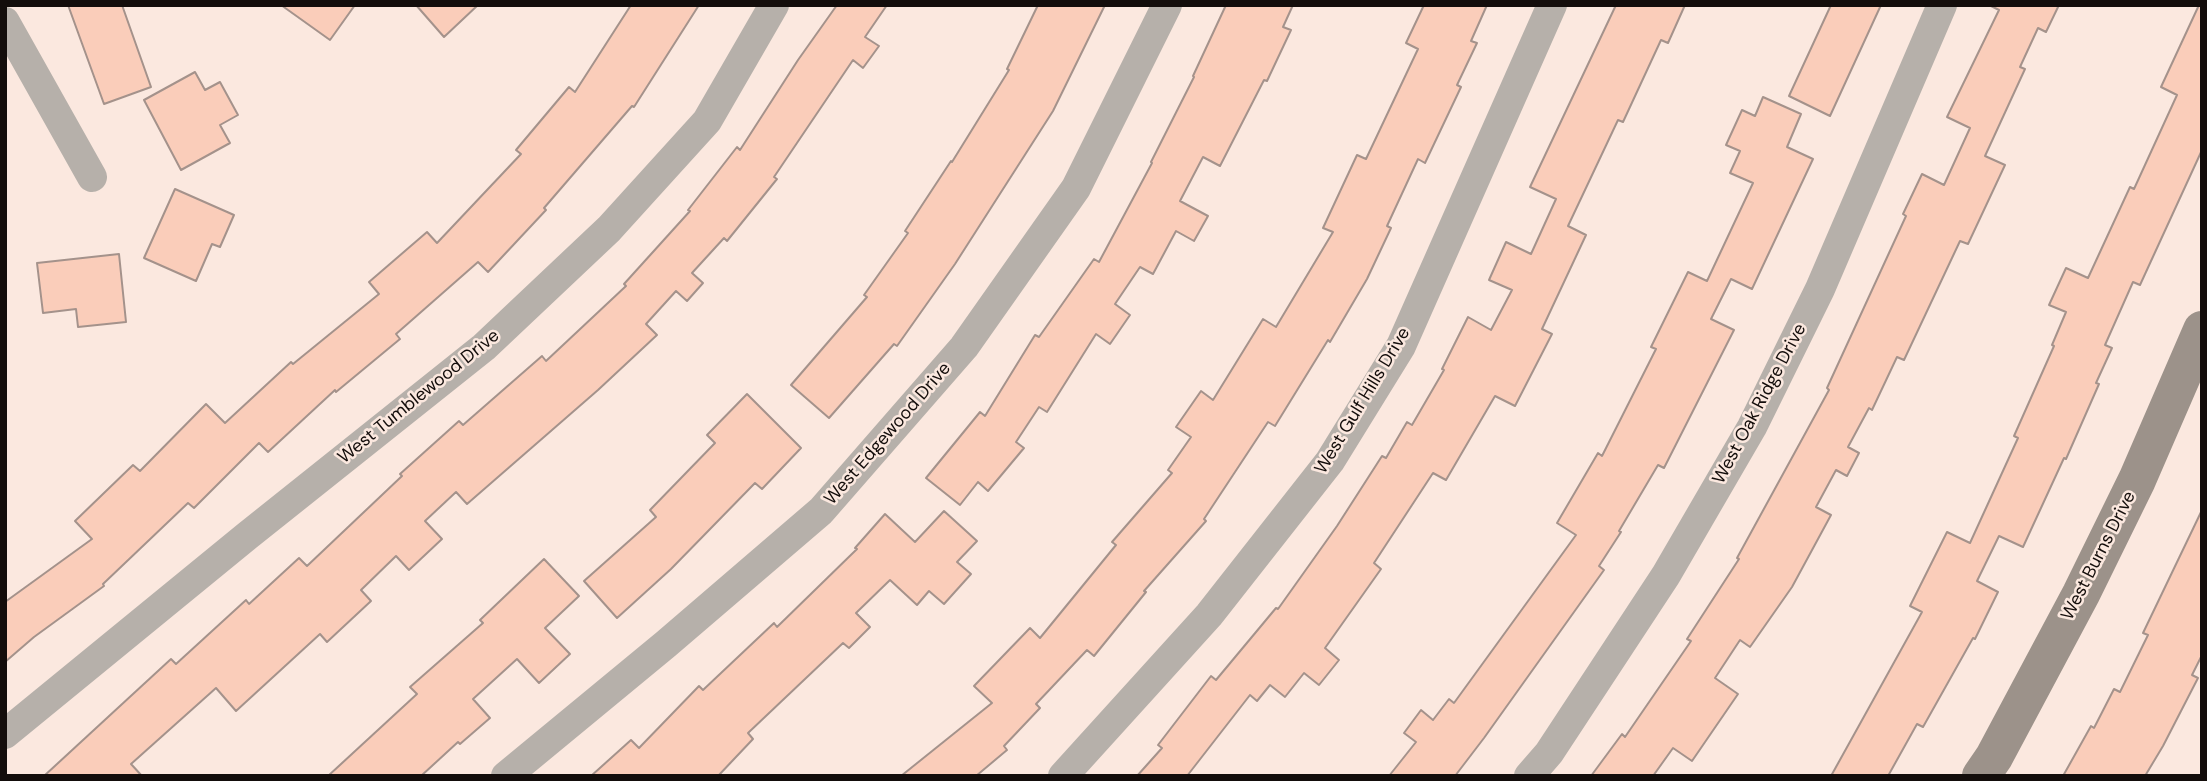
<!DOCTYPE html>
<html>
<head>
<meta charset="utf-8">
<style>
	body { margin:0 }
	#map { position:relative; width:2207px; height:781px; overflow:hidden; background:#fbe8df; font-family:"DM Sans",sans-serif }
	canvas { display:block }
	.frame { position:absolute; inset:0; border:7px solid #130d0b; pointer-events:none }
</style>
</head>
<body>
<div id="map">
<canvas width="2207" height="781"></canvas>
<div class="frame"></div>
</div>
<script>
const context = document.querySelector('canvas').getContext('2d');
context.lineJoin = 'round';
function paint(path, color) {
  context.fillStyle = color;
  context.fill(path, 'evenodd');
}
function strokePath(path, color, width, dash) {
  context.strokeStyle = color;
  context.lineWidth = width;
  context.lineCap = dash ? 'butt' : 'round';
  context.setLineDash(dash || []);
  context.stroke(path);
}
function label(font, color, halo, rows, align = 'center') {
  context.font = font + ' "DM Sans",sans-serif';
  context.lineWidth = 5;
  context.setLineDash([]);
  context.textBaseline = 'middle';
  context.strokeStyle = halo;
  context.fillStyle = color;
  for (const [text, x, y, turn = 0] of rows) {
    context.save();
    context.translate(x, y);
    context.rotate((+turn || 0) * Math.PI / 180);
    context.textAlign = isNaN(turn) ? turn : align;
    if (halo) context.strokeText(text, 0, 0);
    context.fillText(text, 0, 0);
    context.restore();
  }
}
const building = new Path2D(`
	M 68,5 L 122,5 L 151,87 L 104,104 Z
	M 281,5 L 355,5 L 330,40 Z
	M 416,5 L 478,5 L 444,37 Z
	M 631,5 L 699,5 L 634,107 L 632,106 L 544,208 L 546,210 L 488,272 L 478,262 L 396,334 L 400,339 L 336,392 L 335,390 L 268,452 L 259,443 L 194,508 L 188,503 L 103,584 L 104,586 L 34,637 L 5,662 L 5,602 L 92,539 L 75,521 L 133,465 L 140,471 L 206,404 L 225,423 L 291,362 L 293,364 L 379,294 L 369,282 L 427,232 L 437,243 L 521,154 L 516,150 L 569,87 L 575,92 Z
	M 837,5 L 887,5 L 865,37 L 879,46 L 863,68 L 853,60 L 774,177 L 777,179 L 727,241 L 724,238 L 692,273 L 703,283 L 687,301 L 676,291 L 646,324 L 657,335 L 598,390 L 467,504 L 456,492 L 425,521 L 442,539 L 409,570 L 396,556 L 361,590 L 371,601 L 327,642 L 320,634 L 236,711 L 216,688 L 131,764 L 142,776 L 44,776 L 171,659 L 176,664 L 246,600 L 249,604 L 299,558 L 307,566 L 402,476 L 400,474 L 459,421 L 463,425 L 542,356 L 546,361 L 626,286 L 624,284 L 690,211 L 688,210 L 737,147 L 740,150 L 798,60 Z
	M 1038,5 L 1105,5 L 1053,111 L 955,264 L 897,346 L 894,344 L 829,418 L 791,385 L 867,297 L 864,295 L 908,233 L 905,231 L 951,161 L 952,162 L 1009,70 L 1007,69 Z
	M 1226,5 L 1293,5 L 1283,27 L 1291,30 L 1267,81 L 1264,80 L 1220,166 L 1203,157 L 1180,201 L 1208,216 L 1194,241 L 1176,231 L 1153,274 L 1140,267 L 1115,304 L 1130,315 L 1110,344 L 1096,334 L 1047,412 L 1039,407 L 1016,442 L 1024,448 L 988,491 L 978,482 L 960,505 L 926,478 L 980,412 L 985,416 L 1035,335 L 1039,337 L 1094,259 L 1099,262 L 1152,163 L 1151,162 L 1194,77 L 1193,76 Z
	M 1424,5 L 1487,5 L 1471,41 L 1477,43 L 1457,85 L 1461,87 L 1425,163 L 1418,159 L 1387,226 L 1391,228 L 1367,279 L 1330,342 L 1328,340 L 1275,426 L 1268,422 L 1204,519 L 1206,521 L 1144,591 L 1146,592 L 1094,656 L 1087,650 L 1036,704 L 1040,708 L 1004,746 L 1007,750 L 976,776 L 901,776 L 992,703 L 974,686 L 1030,628 L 1040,638 L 1116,545 L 1112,542 L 1172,473 L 1168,470 L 1191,437 L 1176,427 L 1201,391 L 1213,400 L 1263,319 L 1276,327 L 1333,232 L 1323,228 L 1357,155 L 1366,159 L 1418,49 L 1406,43 Z
	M 1616,5 L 1685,5 L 1668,43 L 1661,40 L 1623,122 L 1618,120 L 1568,226 L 1586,235 L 1542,329 L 1552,334 L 1515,406 L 1495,396 L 1446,480 L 1433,473 L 1374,563 L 1381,569 L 1325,648 L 1339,660 L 1319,685 L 1304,673 L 1285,697 L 1270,685 L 1257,701 L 1250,695 L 1187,776 L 1137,776 L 1162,748 L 1158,745 L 1211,676 L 1216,680 L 1276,608 L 1278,609 L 1337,526 L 1382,456 L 1386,458 L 1407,422 L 1412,425 L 1444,370 L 1442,369 L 1468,317 L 1491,330 L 1512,290 L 1489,280 L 1506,242 L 1531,254 L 1556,199 L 1530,187 Z
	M 1831,5 L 1881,5 L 1830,116 L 1789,96 Z
	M 1989,5 L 2059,5 L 2046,32 L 2038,28 L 2020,67 L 2025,69 L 1985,156 L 2005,165 L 1968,244 L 1960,241 L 1904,360 L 1897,357 L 1872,410 L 1869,408 L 1848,447 L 1859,453 L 1847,476 L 1836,470 L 1816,507 L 1831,515 L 1792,587 L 1750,647 L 1740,640 L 1715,678 L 1738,694 L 1692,761 L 1673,748 L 1653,776 L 1591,776 L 1622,734 L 1625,737 L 1691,641 L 1687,639 L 1739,559 L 1737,558 L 1829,390 L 1827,388 L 1906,216 L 1903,214 L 1922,174 L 1944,185 L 1970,128 L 1947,117 L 1999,10 Z
	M 2199,5 L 2202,5 L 2202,150 L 2140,285 L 2133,282 L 2105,345 L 2112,348 L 2096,383 L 2099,384 L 2066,459 L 2064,458 L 2023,547 L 1999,536 L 1977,581 L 1998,592 L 1975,639 L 1973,638 L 1923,727 L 1917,724 L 1888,776 L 1831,776 L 1922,612 L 1910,606 L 1947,532 L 1970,543 L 2018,438 L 2014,436 L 2054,346 L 2052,345 L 2066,312 L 2049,305 L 2066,268 L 2088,278 L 2130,187 L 2134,189 L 2177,95 L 2161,87 Z
	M 195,72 L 205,90 L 220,82 L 238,115 L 220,125 L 230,143 L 181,170 L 144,100 Z
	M 1763,97 L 1801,114 L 1787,147 L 1813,159 L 1752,289 L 1731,279 L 1711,319 L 1734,330 L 1664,468 L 1658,465 L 1619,531 L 1621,532 L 1599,566 L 1604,570 L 1484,738 L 1455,776 L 1389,776 L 1416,742 L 1404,733 L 1421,710 L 1433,720 L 1449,699 L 1454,703 L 1576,535 L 1557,523 L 1598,453 L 1602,456 L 1656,349 L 1651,347 L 1688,272 L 1707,281 L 1753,183 L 1730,173 L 1740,151 L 1726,145 L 1742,110 L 1755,116 Z
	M 175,189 L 234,215 L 220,247 L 212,244 L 196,281 L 144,258 Z
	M 119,254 L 126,322 L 78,327 L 76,309 L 43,313 L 37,263 Z
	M 747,394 L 801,448 L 762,489 L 755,483 L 671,569 L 617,618 L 584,581 L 656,517 L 650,510 L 715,443 L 707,435 Z
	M 2202,510 L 2202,655 L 2192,675 L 2198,678 L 2163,746 L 2145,776 L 2063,776 L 2091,726 L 2094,728 L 2114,689 L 2120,692 L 2148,635 L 2143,633 Z
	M 944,511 L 977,541 L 957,562 L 971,574 L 944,604 L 929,591 L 917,605 L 890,580 L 856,613 L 870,627 L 849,648 L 843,643 L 748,733 L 753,739 L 718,776 L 591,776 L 631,740 L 639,748 L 699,686 L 703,690 L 774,623 L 777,627 L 857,549 L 855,548 L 885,514 L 915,542 Z
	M 544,559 L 579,596 L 545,628 L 570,654 L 539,683 L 517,659 L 473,699 L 490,718 L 460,744 L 458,742 L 421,776 L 328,776 L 417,694 L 410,687 L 483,623 L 480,620 Z`);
paint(building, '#facdba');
strokePath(building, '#a4928b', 2);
strokePath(new Path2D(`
	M 5,22 L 92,177
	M 5,734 L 247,536 L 484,347 L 609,229 L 707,121 L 774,5
	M 506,776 L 666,644 L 821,511 L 964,347 L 1076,188 L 1167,5
	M 1063,776 L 1209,615 L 1330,461 L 1401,346 L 1552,5
	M 1529,776 L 1549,753 L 1666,575 L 1752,427 L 1820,289 L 1942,5`), '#b6b0aa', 30);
strokePath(new Path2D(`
	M 1981,776 L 1994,757 L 2081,594 L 2137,480 L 2202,330`), '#9c928a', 38);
label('18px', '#130d0b', '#fbe8df', [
	["West Tumblewood Drive",419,397,-39],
	["West Gulf Hills Drive",1363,401,-59],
	["West Oak Ridge Drive",1760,404,-62],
	["West Edgewood Drive",888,434,-49],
	["West Burns Drive",2099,556,-63]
]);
</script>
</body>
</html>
